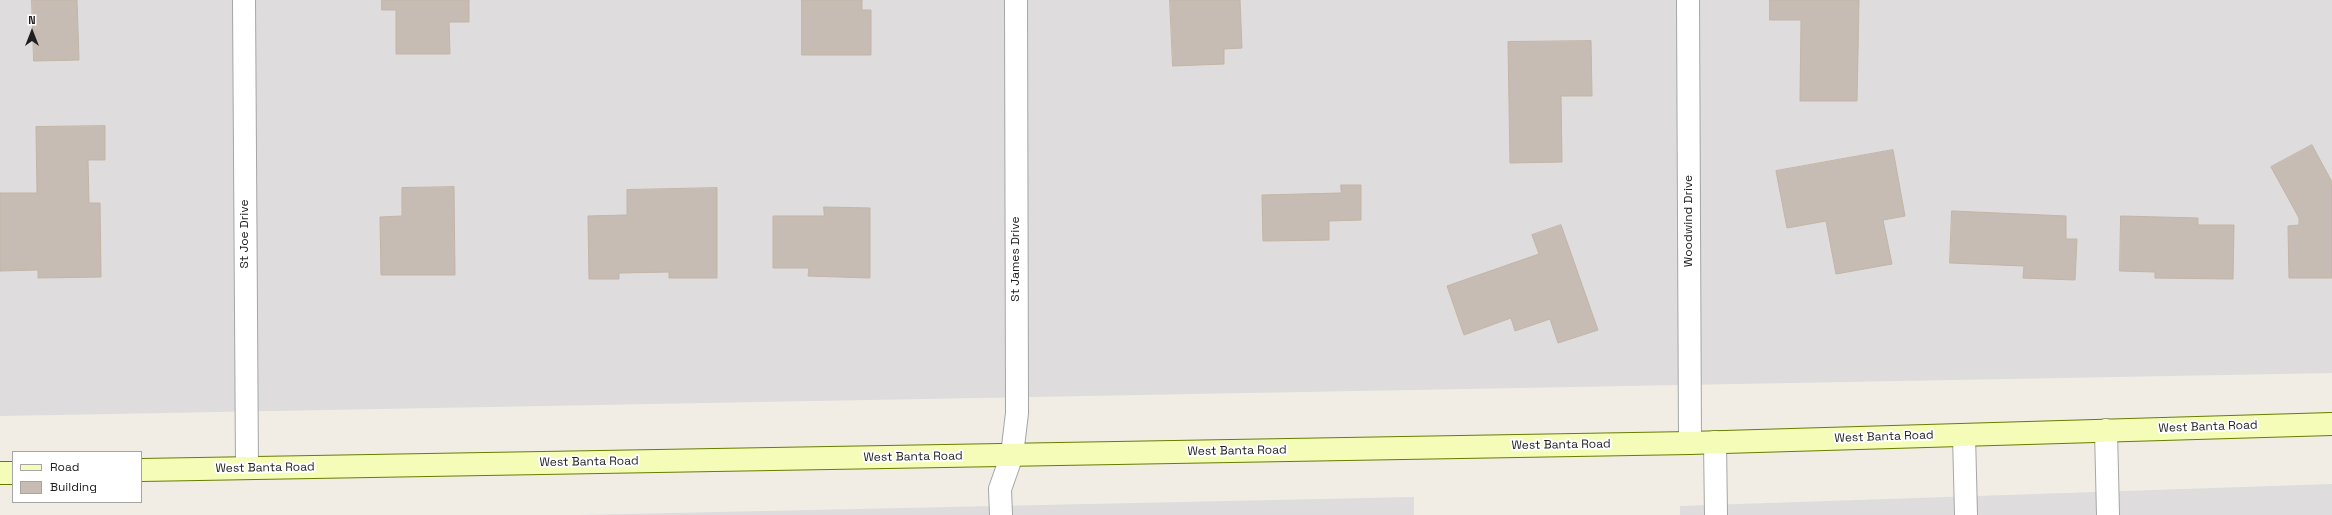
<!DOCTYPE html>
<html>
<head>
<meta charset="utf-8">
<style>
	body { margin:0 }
	#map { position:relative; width:2332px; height:515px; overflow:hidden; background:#f1ede5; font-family:"Space Grotesk",sans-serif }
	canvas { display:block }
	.legend { position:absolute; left:12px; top:451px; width:130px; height:52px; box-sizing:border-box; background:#fff; border:1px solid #a5a5a5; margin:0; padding:5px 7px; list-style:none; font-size:12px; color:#1f1f1f }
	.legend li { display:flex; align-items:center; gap:8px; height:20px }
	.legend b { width:20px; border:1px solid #a5a5a5 }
	.north { position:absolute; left:12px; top:12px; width:40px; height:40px; -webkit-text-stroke:3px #fff; paint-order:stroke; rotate:0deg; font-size:11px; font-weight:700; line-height:16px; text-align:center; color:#1f1f1f }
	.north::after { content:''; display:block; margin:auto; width:14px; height:18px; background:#1f1f1f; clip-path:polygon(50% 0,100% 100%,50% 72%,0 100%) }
</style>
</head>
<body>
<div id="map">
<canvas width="2332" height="515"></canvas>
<ul class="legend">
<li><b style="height:5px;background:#f5fcb8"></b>Road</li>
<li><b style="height:11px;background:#c6bcb4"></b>Building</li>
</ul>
<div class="north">N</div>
</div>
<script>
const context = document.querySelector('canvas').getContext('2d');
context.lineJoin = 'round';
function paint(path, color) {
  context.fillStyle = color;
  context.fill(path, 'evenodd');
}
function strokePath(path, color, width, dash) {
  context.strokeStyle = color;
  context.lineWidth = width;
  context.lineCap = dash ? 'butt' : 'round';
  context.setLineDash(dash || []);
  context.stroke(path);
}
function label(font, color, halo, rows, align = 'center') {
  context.font = font + ' "Space Grotesk",sans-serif';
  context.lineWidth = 4;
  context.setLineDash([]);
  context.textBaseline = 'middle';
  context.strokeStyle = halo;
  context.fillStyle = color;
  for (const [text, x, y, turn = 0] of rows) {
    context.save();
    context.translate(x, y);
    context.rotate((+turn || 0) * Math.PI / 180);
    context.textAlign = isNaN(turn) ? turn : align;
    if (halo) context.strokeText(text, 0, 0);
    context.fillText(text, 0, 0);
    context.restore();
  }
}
paint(new Path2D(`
	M 0,0 L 2332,0 L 2332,373 L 0,416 Z
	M 2332,484 L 2332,515 L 1680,515 L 1680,506 Z
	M 1414,497 L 1414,515 L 579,515 Z`), '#dedcdc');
const building = new Path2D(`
	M 32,0 L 77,0 L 79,60 L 34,61 Z
	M 382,0 L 469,0 L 469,22 L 449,22 L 450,54 L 396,54 L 396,10 L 382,10 Z
	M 802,0 L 862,0 L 862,10 L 871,10 L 871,55 L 802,55 Z
	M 1170,0 L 1240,0 L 1242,48 L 1224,49 L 1224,64 L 1173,66 Z
	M 1770,0 L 1859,0 L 1857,101 L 1800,101 L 1801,20 L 1770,20 Z
	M 1591,41 L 1592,96 L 1561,96 L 1562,162 L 1510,163 L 1508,42 Z
	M 105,126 L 105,160 L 88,160 L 89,203 L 100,203 L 101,277 L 38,278 L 38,270 L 0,271 L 0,193 L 37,193 L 36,127 Z
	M 2312,145 L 2332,182 L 2332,278 L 2289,278 L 2288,226 L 2299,225 L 2299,218 L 2271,167 Z
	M 1893,150 L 1905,216 L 1883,220 L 1892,264 L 1836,274 L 1826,221 L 1787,228 L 1776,171 Z
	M 1341,185 L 1361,185 L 1361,220 L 1329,221 L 1329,240 L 1263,241 L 1262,195 L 1341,193 Z
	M 454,187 L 455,275 L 381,275 L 380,217 L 402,216 L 402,188 Z
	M 717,188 L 717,278 L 669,278 L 669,272 L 619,273 L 619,279 L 589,279 L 588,216 L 627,215 L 627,190 Z
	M 824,207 L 870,208 L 870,278 L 808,276 L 809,268 L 773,268 L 773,216 L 824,216 Z
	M 1952,211 L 2066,216 L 2066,239 L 2077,239 L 2075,280 L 2023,278 L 2024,266 L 1950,263 Z
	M 2121,216 L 2198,218 L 2198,225 L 2234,225 L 2233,279 L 2155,278 L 2155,272 L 2120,271 Z
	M 1561,225 L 1598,330 L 1558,343 L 1550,319 L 1515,331 L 1511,318 L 1464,335 L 1447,286 L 1539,254 L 1532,235 Z`);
paint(building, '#c6bcb4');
strokePath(building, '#c3b5a7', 1);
const lane = new Path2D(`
	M 2106,430 L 2108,515
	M 1964,435 L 1966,515
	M 1715,442 L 1716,515`);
const street = new Path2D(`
	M 244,0 L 247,468
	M 1688,0 L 1690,443
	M 1001,515 L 1000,489 L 1012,455 L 1017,413 L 1016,0`);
const secondary = new Path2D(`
	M 141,470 L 1690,443 L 2332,424
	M 0,473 L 13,473`);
strokePath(lane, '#a6a6a6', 24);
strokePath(street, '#a6a6a6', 24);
strokePath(secondary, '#687d00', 24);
strokePath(lane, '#fff', 22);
strokePath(street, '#fff', 22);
strokePath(secondary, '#f5fcb8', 22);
label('12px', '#1f1f1f', '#fff', [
	["Woodwind Drive",1689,221,-90],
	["St Joe Drive",245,234,-90],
	["St James Drive",1016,259,-90],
	["West Banta Road",2208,427,-2],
	["West Banta Road",1884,437,-2],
	["West Banta Road",1561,445,-1],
	["West Banta Road",1237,451,-1],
	["West Banta Road",913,457,-1],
	["West Banta Road",589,462,-1],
	["West Banta Road",265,468,-1]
]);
</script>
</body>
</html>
